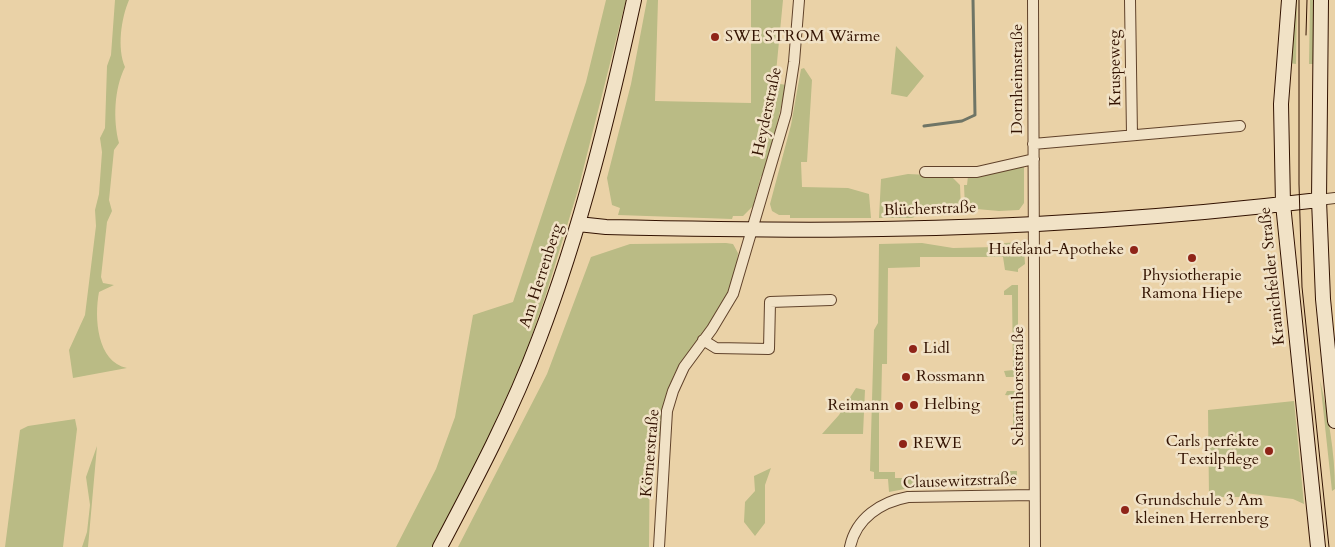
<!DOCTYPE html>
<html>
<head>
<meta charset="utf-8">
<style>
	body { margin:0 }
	canvas { display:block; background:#ead2a7 }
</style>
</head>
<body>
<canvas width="1335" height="547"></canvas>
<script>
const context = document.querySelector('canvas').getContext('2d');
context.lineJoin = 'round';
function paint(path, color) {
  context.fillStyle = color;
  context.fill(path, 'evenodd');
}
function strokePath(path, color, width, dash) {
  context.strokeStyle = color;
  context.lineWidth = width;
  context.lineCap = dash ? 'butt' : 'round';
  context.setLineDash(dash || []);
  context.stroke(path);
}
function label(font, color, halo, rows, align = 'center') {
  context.font = font + ' Cardo,serif';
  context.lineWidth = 5;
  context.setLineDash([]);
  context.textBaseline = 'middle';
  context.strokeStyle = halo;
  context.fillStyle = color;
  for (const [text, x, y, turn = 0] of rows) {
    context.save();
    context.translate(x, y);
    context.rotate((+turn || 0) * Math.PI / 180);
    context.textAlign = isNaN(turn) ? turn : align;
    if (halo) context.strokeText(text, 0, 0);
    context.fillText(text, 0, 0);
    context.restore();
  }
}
paint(new Path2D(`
	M 115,0 L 129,0 C 121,19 117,48 125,67 C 114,89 113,120 119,143 L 114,150 L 109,200 L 112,211 L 107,222 L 101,277 L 103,283 L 114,285 L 99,292 C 94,318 97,362 127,368 L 73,378 L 69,350 L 85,315 L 96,226 L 95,210 L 99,194 L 102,152 L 100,138 L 105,128 L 107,66 L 111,55 Z
	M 606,0 L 626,0 L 578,190 L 547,291 L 525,356 L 471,476 L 433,547 L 396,547 L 436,469 L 455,417 L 473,315 L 513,302 L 586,82 Z
	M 647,0 L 658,0 L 655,101 L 751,103 L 751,0 L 783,0 L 775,83 L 786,85 L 765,176 L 761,176 L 753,206 L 743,216 L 733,216 L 732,219 L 618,215 L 620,208 L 612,205 L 607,178 L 631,84 Z
	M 1294,0 L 1297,0 L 1296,64 L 1289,63 Z
	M 1310,0 L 1315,0 L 1315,64 L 1309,64 Z
	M 896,46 L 924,76 L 907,97 L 891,94 Z
	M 804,68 L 812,80 L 807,162 L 801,162 L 802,187 L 848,188 L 869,194 L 871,218 L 790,218 L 790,215 L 779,215 L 772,211 L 770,204 L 791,125 L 801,69 Z
	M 1024,165 L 1024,203 L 1019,210 L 999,211 L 965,208 L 964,185 L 967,185 L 968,176 Z
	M 908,174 L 951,176 L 960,185 L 961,208 L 933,209 L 912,218 L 879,218 L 881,179 Z
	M 1020,242 L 1024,249 L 1025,264 L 1018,269 L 1018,272 L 1005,270 L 1003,257 L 920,257 L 920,267 L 888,268 L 887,364 L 882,364 L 881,412 L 879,413 L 879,472 L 895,472 L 895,478 L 995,478 L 1001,471 L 1017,471 L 1017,486 L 915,487 L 889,492 L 888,479 L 874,479 L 874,472 L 870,471 L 874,330 L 878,323 L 879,244 L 922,243 L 953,248 L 995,247 L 1005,243 Z
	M 726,243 L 733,244 L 738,253 C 736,278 724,306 708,327 C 696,343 682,357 673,377 C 665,395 662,416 660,436 L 650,436 L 649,547 L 458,547 L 547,374 L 591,257 L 630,244 Z
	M 1012,285 L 1018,285 L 1018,377 L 1006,377 L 1004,371 L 1013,370 L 1012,295 L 1004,295 L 1004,291 Z
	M 1320,380 C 1328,415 1335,452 1335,489 L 1332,491 Z
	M 856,388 L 865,390 L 863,434 L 822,434 L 839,415 Z
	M 1007,391 L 1018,391 L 1018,425 L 1013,425 L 1013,396 L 1005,395 Z
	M 1294,401 L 1304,504 L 1293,499 L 1245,493 L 1242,497 L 1209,497 L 1208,410 Z
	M 75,419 L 77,429 L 63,547 L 5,547 L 20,430 L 28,426 Z
	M 97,446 L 88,547 L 82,547 L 87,532 L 90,505 L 86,477 Z
	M 771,468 L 765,485 L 765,523 L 755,536 L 744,522 L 745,502 L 755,491 L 754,476 Z`), '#babb85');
strokePath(new Path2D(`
	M 924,126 L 962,121 L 975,115 L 973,0`), '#6f7566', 3);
const street = new Path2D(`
	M 1033,0 L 1035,547
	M 1130,0 L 1132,135
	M 1033,144 L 1240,126
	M 925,172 L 977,172 L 1034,159
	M 1319,200 L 1335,198
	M 703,340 L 716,348 L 769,349 L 770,302 L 831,300
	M 659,547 L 667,411 L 673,391 L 684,367 L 712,329 L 733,294 L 786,114 L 794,62 L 799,0
	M 850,547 C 856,518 881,502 908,497 L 1034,495`);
const secondary = new Path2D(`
	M 1289,0 L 1281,104 L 1283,204 L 1318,547
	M 1321,0 L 1319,200 L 1323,299 L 1335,421
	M 578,224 L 606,227 C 698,229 790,231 882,229 C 1028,227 1174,217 1319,200
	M 440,547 C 476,479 512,411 539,339 C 581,229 609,114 634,0`);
strokePath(street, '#60422a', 12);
strokePath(secondary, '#321201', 16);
strokePath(street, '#f1e2c6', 10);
strokePath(secondary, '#f1e2c6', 14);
strokePath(new Path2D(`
	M 1299,0 L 1299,184 L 1302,287 L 1329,547
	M 1306,35 L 1307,0`), '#321201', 1);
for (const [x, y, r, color] of [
	[715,37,5,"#8f2418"],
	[1134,250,5,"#8f2418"],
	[1192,258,5,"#8f2418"],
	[913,349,5,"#8f2418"],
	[906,377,5,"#8f2418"],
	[914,405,5,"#8f2418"],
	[899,406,5,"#8f2418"],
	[903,444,5,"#8f2418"],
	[1269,451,5,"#8f2418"],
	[1125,510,5,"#8f2418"]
]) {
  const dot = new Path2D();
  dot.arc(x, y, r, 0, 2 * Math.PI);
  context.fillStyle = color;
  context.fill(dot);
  strokePath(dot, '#f1e2c6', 2);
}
label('16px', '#321201', '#f1e2c6', [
	["SWE STROM Wärme",725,37],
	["Hufeland-Apotheke",1124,250,"right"],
	["Physiotherapie",1192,276,"center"],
	["Ramona Hiepe",1192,294,"center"],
	["Lidl",923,349],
	["Rossmann",916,377],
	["Helbing",924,405],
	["Reimann",889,406,"right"],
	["Carls perfekte",1259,442,"right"],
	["Textilpflege",1259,460,"right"],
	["REWE",913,444],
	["Grundschule 3 Am",1135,501],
	["kleinen Herrenberg",1135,519]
], 'left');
label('16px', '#321201', '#f1e2c6', [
	["Kruspeweg",1116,68,-91],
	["Dornheimstraße",1018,79,-90],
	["Heyderstraße",768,112,-78],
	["Blücherstraße",930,210,-2],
	["Am Herrenberg",542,276,-72],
	["Kranichfelder Straße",1273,276,-96],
	["Scharnhorststraße",1019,386,-90],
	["Körnerstraße",651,453,-85],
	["Clausewitzstraße",960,482,-2]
]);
</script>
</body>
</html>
